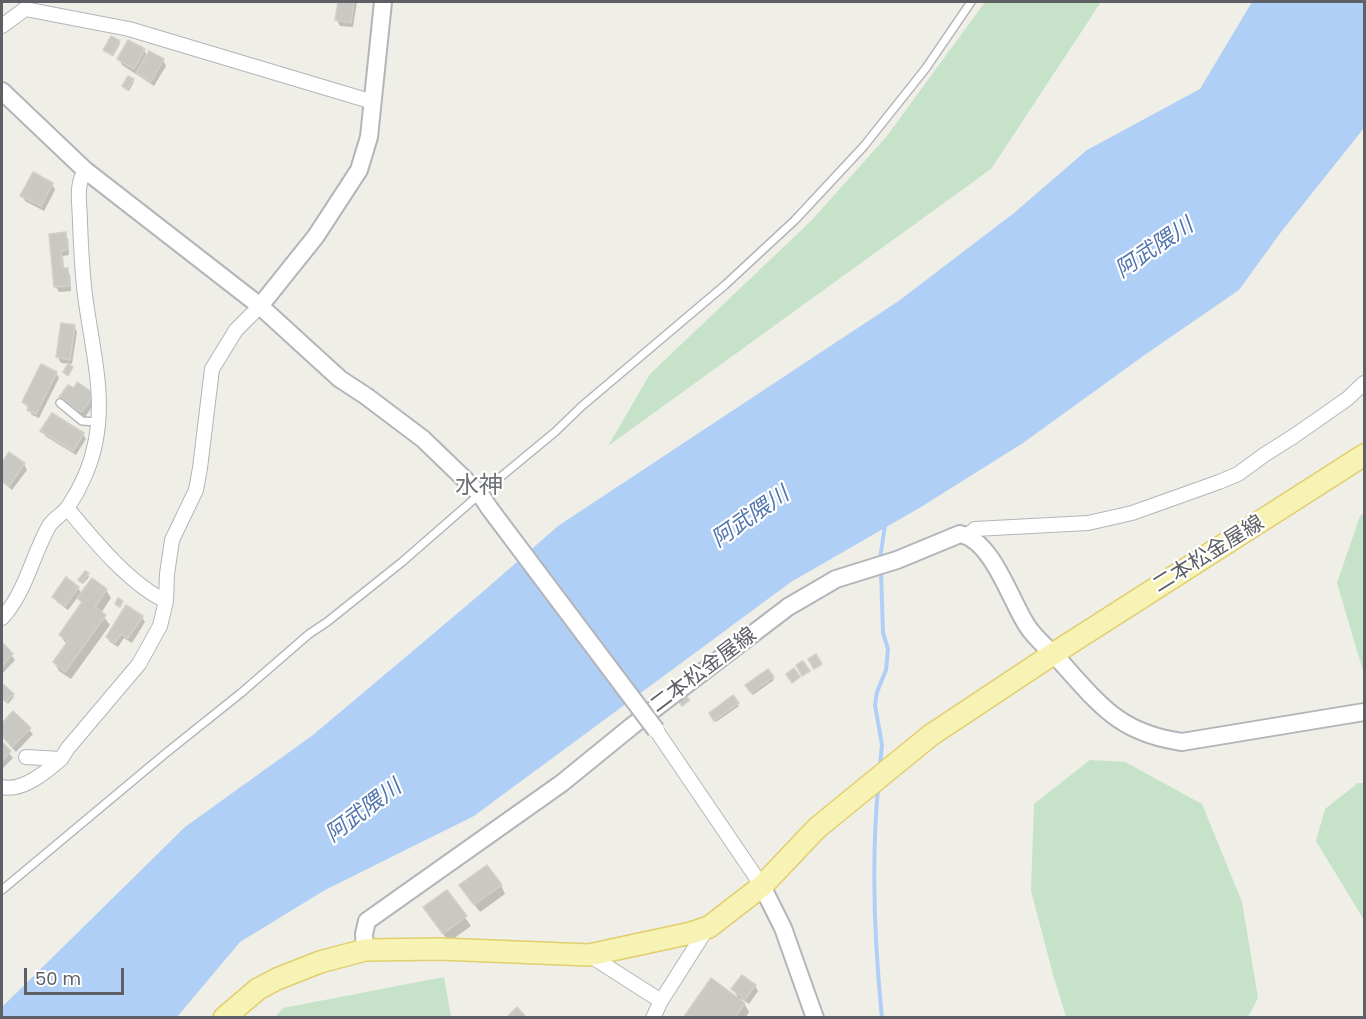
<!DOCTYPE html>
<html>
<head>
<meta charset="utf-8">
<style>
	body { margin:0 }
	#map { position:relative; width:1366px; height:1019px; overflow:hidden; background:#efeee7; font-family:Poppins,sans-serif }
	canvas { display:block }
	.frame { position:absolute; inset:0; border:3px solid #5e6065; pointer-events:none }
	.scale { position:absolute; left:24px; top:968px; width:100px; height:27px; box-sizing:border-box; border:3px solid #5e6065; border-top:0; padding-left:8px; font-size:18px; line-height:21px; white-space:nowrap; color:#5e6065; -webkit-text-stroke:4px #fff; paint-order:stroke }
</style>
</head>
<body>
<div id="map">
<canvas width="1366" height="1019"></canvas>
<div class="frame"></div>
<div class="scale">50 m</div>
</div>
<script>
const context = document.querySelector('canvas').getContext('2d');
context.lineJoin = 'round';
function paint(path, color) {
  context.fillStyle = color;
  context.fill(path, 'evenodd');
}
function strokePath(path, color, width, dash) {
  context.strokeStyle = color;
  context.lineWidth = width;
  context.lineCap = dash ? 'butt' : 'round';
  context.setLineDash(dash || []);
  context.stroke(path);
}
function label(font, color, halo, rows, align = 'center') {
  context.font = font + ' Poppins,"Noto Sans JP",sans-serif';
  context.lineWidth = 4.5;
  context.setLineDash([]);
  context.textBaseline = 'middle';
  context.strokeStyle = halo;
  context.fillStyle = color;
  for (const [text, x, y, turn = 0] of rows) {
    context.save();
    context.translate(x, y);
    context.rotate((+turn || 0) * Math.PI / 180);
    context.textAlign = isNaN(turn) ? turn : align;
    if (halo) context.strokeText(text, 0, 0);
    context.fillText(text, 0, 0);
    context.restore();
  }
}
paint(new Path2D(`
	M 985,2 L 1101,2 L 991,169 L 608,446 L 650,374 L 811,221 L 887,136 Z
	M 1364,513 L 1364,671 L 1363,671 L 1337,583 L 1360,516 Z
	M 1090,760 L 1125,762 L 1202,804 L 1242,902 L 1258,998 L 1248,1017 L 1066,1017 L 1054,978 L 1031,891 L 1034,804 Z
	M 1358,783 L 1364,783 L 1364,920 L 1316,841 L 1325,809 Z
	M 444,977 L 451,1017 L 275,1017 L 283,1008 Z`), '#c6e3c9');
paint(new Path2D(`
	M 1252,2 L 1364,2 L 1364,128 L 1281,232 L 1239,290 L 1146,354 L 1023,443 L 921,507 L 791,582 L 474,816 L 325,890 L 240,942 L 177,1017 L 2,1018 L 2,1007 L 185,827 L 313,735 L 478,596 L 558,526 L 900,300 L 1014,213 L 1087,150 L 1200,89 Z`), '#b0cff6');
paint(new Path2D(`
	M 340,2 L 357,2 L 353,27 L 340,26 L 337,20 Z
	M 118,42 L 120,44 L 113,56 L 106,52 L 105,50 Z
	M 144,50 L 147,56 L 163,60 L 166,66 L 154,86 L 122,65 L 119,59 Z
	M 132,80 L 134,82 L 129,91 L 124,86 Z
	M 52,184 L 55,190 L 44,211 L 25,201 L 22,196 Z
	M 65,234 L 68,239 L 69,255 L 63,256 L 64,270 L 67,269 L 70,275 L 71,291 L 59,292 L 56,287 L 51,235 Z
	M 74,326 L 77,332 L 72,364 L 61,363 L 58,357 Z
	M 56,373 L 59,378 L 39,418 L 32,415 L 24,402 Z
	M 91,393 L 94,399 L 90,410 L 85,417 L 64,402 L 61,397 Z
	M 42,431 L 83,434 L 86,439 L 76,455 L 45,436 Z
	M 9,454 L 24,464 L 27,470 L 12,490 L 2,482 L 2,465 Z
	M 88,574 L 89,577 L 83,584 L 80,580 Z
	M 78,588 L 82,594 L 106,590 L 111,598 L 101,613 L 110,625 L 71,679 L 59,671 L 54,662 L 67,645 L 60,635 L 82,604 L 78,597 L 68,610 L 57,602 L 54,597 Z
	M 142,617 L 145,622 L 132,643 L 124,638 L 118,647 L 110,642 L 107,637 Z
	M 2,644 L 15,660 L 2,674 Z
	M 768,671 L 774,680 L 753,695 L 747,685 Z
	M 3,686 L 14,697 L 8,704 L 2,697 Z
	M 733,697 L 739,706 L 716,722 L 711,714 Z
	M 13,713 L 33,734 L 16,752 L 2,737 L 2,725 Z
	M 2,744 L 13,758 L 2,769 Z
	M 501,885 L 505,894 L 480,912 L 466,894 Z
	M 447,892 L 471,926 L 449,942 L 430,916 Z
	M 755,986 L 758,991 L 749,1004 L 741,998 L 749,1012 L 745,1018 L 685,1018 L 740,1001 L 733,989 Z`), '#0003');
strokePath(new Path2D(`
	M 880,559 L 885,525
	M 880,765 L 882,745 L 875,705 L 877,692 L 886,670 L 888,649 L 883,633 L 881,570
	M 878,788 C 871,866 874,939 882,1018`), '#b0cff6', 4);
const building = new Path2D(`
	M 338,2 L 354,2 L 351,23 L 335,20 Z
	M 111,36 L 120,41 L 112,55 L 103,50 Z
	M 128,40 L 145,49 L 134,69 L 117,59 Z
	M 149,51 L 164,59 L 151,82 L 136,73 Z
	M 128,76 L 134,79 L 127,90 L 122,86 Z
	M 33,172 L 53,183 L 41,206 L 20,196 Z
	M 66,232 L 67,250 L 61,251 L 63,268 L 68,268 L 69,286 L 54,287 L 49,234 Z
	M 61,323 L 75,325 L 70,360 L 56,357 Z
	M 41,364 L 57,372 L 36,414 L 27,410 L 29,406 L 22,402 Z
	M 68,364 L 73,367 L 68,376 L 63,372 Z
	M 77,382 L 92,392 L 88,404 L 81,412 L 59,397 L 68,385 L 74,388 Z
	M 52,413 L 84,433 L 73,451 L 40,431 Z
	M 9,452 L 25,463 L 9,486 L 2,481 L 2,463 Z
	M 85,571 L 89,573 L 82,583 L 78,580 Z
	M 66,577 L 79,587 L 65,606 L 52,597 Z
	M 92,578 L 107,589 L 95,607 L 106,615 L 65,672 L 53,662 L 68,641 L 59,635 L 82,602 L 77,598 Z
	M 118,598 L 123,601 L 120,607 L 115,604 Z
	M 126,605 L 143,616 L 128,638 L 121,634 L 115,643 L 106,637 Z
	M 2,642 L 13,654 L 2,666 Z
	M 816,654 L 822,664 L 814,669 L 808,659 Z
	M 803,661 L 810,671 L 802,676 L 796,665 Z
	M 794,668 L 800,677 L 792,683 L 786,674 Z
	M 768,669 L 774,677 L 751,693 L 745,685 Z
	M 3,684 L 14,694 L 6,702 L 2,698 Z
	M 733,695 L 739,703 L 714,721 L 709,713 Z
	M 687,697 L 690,700 L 682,706 L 679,702 Z
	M 13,711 L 31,728 L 12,747 L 2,736 L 2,723 Z
	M 2,742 L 11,751 L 2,761 Z
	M 487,865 L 502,885 L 474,905 L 459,885 Z
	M 447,890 L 467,916 L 443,934 L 423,907 Z
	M 742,975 L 756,985 L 745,999 L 731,989 Z
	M 711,978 L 745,1003 L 735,1018 L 683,1018 Z
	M 517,1007 L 527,1018 L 506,1018 Z`);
paint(building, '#cac8c3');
strokePath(building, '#d3d0c6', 1.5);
const service = new Path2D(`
	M 60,403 L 82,421 L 97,422
	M 2,890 L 166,753 L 241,693 L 309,634 L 327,622 L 402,562 L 480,494 L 555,432 L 582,406 L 725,285 L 795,220 L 864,146 L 926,68 L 971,2`);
const minor = new Path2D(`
	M 2,26 L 25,9 L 129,29 L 373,102
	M 67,508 C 92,538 130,585 166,601
	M 968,535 L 975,529 L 1088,523 L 1132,513 L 1219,482 L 1238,474 L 1264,455 L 1294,436 L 1347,399 L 1364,383
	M 2,618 C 26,592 32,556 49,526 C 54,518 63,514 68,507 C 80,489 91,465 95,444 C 106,395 91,344 85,295 C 82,271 81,247 80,223 C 80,203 75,188 85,170
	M 656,730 L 762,886
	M 26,757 L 61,759 L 68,748 L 139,664 L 160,626 L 166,601 L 167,574 L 172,540 L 196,490 L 200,468 L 212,369 L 236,330 L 260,306
	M 2,787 C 22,792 46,772 61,759
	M 589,955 L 661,1001
	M 653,1018 L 661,1001 L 708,927`);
const tertiary = new Path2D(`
	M 2,91 L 85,170 L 260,306 L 340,379 L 366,396 L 423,439 L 480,494 L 490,509
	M 260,306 L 316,236 L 359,170 L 369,137 L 383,2
	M 762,886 L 783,928 L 815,1018
	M 365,950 L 364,934 L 367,921 L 562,783 L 632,726 L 788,607 L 836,579 L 897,560 L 960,534 C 992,540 1010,599 1026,624 C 1034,638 1049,649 1060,661 C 1100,705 1119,733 1182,742 L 1364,712`);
const primary = new Path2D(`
	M 224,1018 L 258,989 L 277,979 L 320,962 L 365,950 L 441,949 L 589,955 L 691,933 L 709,927 L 762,886 L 817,828 L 931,735 L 1053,654 L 1364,455`);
strokePath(service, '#b4b5ba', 10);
strokePath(minor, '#b4b5ba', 16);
strokePath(tertiary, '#b4b5ba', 20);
strokePath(primary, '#e2ce6c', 24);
strokePath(service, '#fff', 7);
strokePath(minor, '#fff', 14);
strokePath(tertiary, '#fff', 16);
strokePath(primary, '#f6f3b4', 21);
const tertiaryBridge = new Path2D(`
	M 490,509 L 656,730`);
strokePath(tertiaryBridge, '#b4b5ba', 20, []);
strokePath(tertiaryBridge, '#fff', 16);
label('21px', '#5e6065', '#fff', [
	["二本松金屋線",1209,555,-32],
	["二本松金屋線",704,671,-37]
]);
label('italic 22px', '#5175af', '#fff', [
	["阿武隈川",1155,249,-34],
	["阿武隈川",751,518,-35],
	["阿武隈川",364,812,-37]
]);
label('24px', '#6f7277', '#fff', [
	["水神",479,487]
]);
</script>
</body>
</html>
